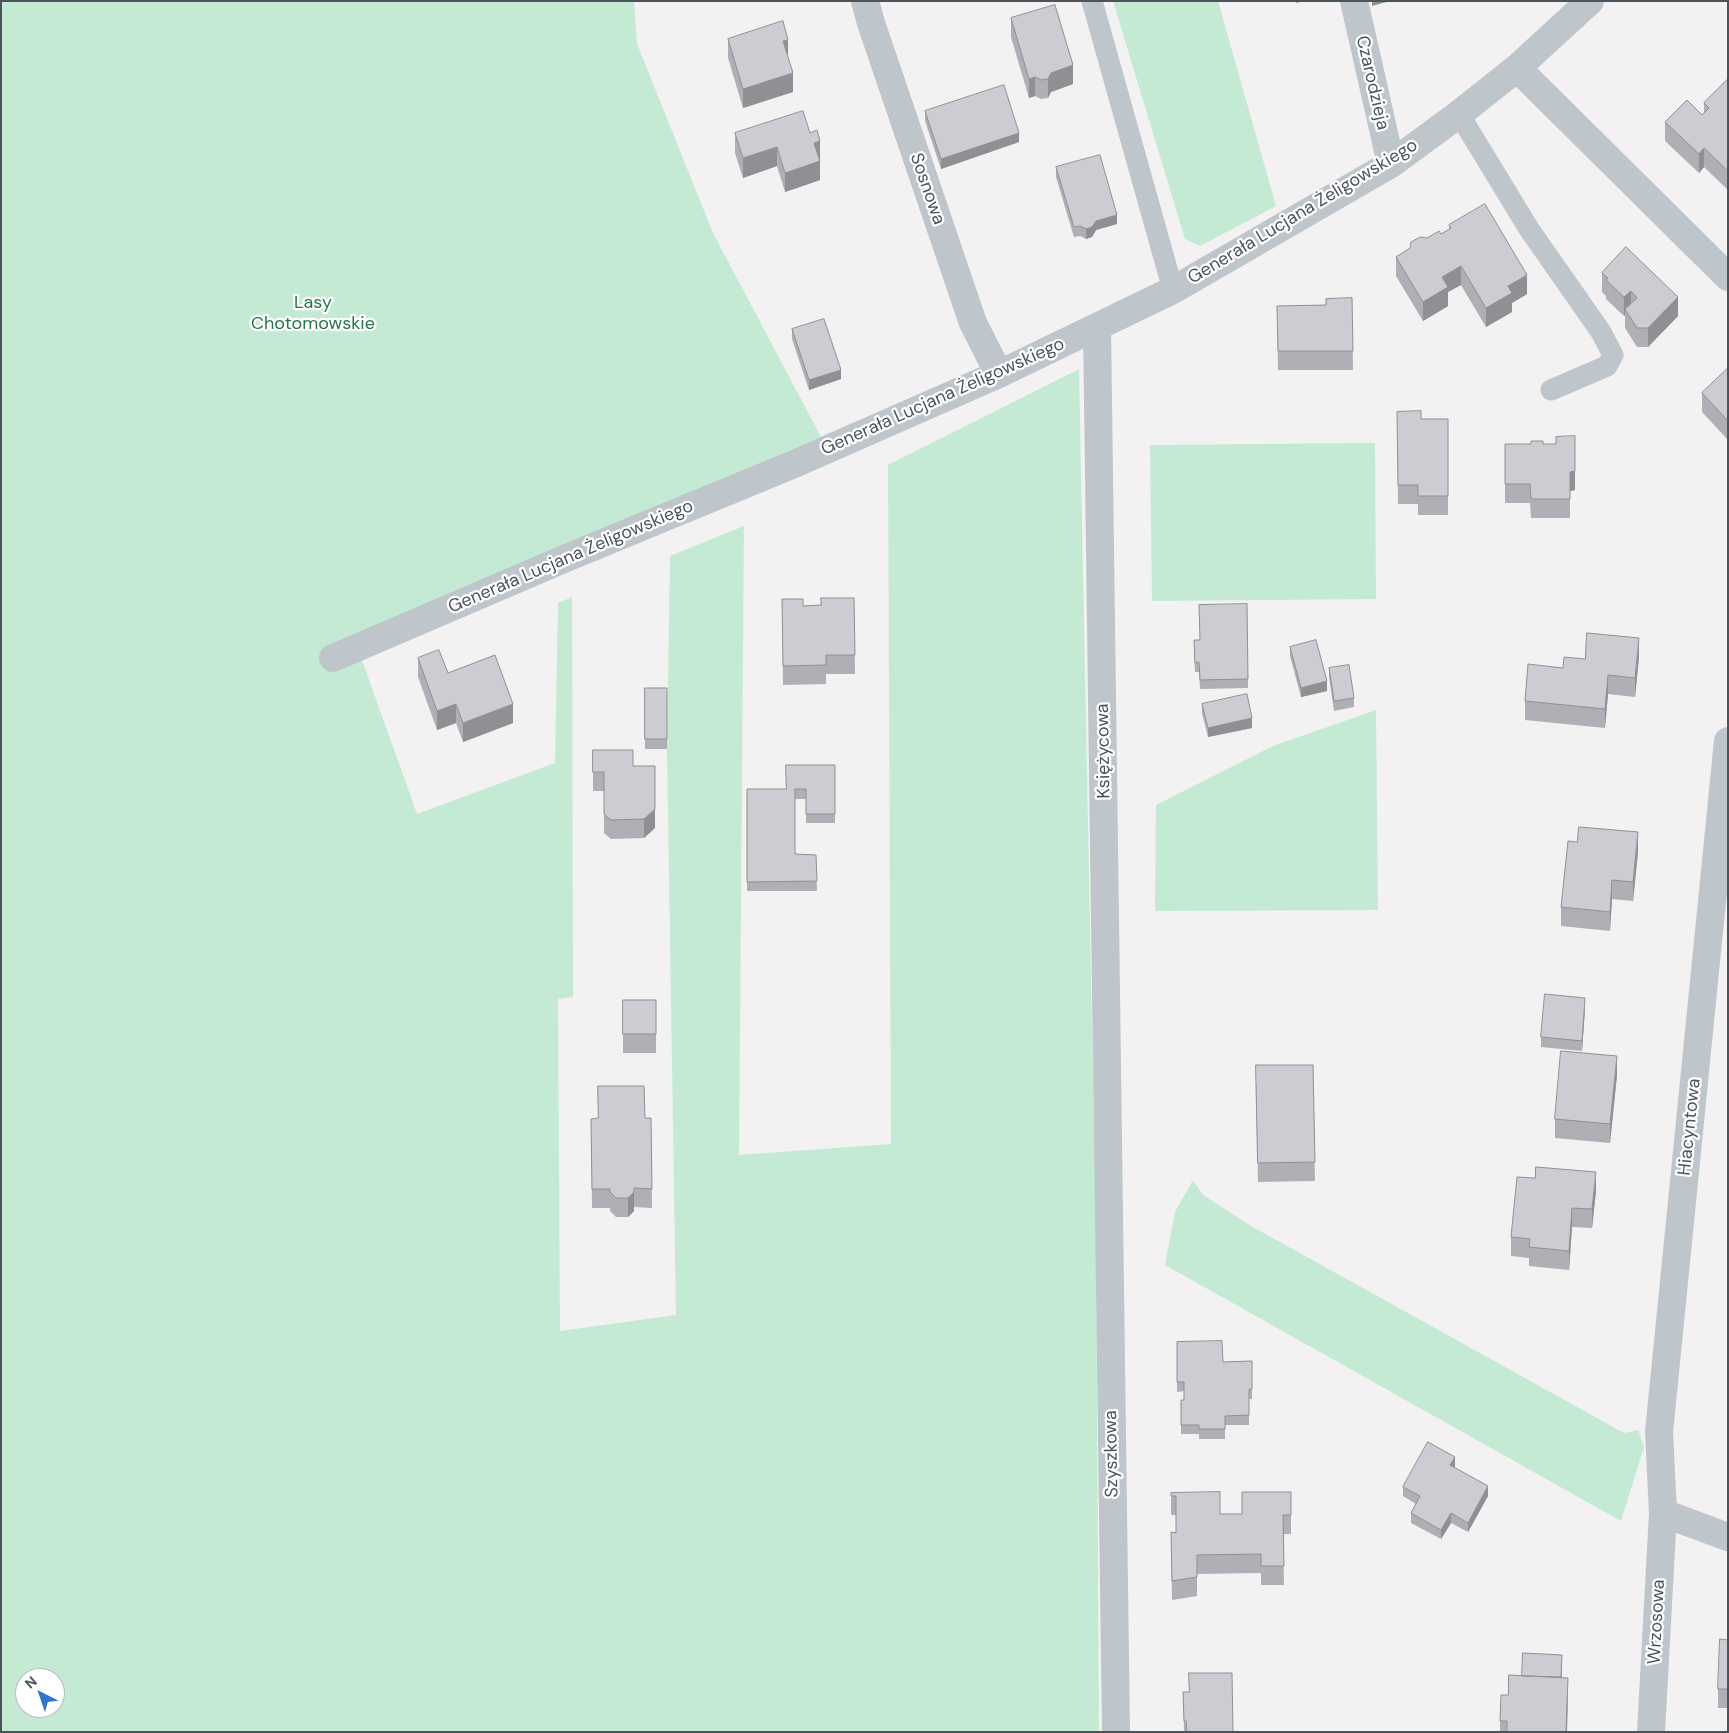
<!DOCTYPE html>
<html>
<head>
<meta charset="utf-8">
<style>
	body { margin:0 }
	#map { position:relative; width:1729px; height:1733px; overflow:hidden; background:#f3f1f1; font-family:"DM Sans",sans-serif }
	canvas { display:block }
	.frame { position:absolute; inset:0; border:2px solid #4b545b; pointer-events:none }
	.north { position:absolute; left:15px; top:1668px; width:50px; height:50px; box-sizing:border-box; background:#fff; border:1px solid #b7bbbd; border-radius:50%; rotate:319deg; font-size:14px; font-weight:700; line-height:20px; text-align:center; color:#4b545b }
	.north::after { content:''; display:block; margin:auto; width:18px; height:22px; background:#3175cc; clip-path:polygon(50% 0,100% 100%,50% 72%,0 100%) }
</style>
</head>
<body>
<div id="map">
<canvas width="1729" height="1733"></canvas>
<div class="frame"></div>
<div class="north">N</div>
</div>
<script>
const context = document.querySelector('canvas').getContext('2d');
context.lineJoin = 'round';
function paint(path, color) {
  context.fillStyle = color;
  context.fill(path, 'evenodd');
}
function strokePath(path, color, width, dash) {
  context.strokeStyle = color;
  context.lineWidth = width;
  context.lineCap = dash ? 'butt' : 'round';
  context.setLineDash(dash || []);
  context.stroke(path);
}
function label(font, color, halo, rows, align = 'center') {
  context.font = font + ' "DM Sans",sans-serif';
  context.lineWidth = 4.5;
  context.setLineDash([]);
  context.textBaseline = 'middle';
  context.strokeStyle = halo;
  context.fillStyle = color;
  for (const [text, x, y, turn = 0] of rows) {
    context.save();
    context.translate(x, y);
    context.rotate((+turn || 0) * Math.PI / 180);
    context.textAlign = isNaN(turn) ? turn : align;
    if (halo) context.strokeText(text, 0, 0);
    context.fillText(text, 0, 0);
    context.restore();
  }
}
paint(new Path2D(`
	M 1,1 L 634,1 L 637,44 L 713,233 L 821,437 L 353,635 L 417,814 L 555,763 L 558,603 L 572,597 L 573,997 L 558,999 L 560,1331 L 676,1315 L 667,749 L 670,556 L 744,526 L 739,1155 L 891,1144 L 888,465 L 1079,369 L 1096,1229 L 1099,1732 L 1,1732 ZM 25,1678 L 55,1678 L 55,1708 L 25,1708 Z
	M 1113,1 L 1218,1 L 1276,206 L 1200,246 L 1185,239 Z
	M 1375,443 L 1376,599 L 1152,601 L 1150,445 Z
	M 1376,710 L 1378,910 L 1155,911 L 1156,805 L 1273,746 Z
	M 1193,1180 L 1203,1195 L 1251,1226 L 1624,1433 L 1638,1430 L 1644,1447 L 1621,1521 L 1165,1265 L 1175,1212 Z`), '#c5ead3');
strokePath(new Path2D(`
	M 1092,1 L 1173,290
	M 1459,114 L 1529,229 L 1601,332 L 1613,355 L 1607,366 L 1551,390`), '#bec5cb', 21);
strokePath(new Path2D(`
	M 865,1 L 871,23 L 973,323 L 999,374
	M 1354,1 L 1391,164
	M 1517,68 L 1728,277
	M 1097,327 L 1116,1732
	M 333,658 L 564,559 L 794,464 L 999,374 L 1173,290 L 1391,164 L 1459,114 L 1517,68 L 1590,1
	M 1663,1513 L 1728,1537
	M 1651,1732 L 1663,1513 L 1659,1432 L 1728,741`), '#bec5cb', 28);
paint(new Path2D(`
	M 1011,18 L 1073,84 L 1051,92 L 1048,98 L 1041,99 L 1035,96 L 1029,98 L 1011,37 Z
	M 728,39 L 788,59 L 793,92 L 743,108 L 728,58 Z
	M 1728,79 L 1728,190 L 1704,167 L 1699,173 L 1665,141 L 1665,122 L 1702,115 L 1704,112 L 1704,103 Z
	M 925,111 L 1019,142 L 941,169 L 925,121 Z
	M 735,133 L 820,160 L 819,160 L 820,180 L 785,192 L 777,166 L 743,178 L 735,153 Z
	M 1056,167 L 1117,224 L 1096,230 L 1092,237 L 1086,239 L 1080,236 L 1074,237 L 1056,177 Z
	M 1449,225 L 1527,294 L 1512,303 L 1512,312 L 1486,327 L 1461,285 L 1448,292 L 1448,306 L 1423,321 L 1396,276 L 1396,257 L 1427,238 L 1441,234 L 1449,229 Z
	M 1602,273 L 1678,316 L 1648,347 L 1637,347 L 1625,328 L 1625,315 L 1624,316 L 1606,299 L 1606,296 L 1602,292 Z
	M 1352,298 L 1353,370 L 1278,370 L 1277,306 L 1326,305 Z
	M 792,329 L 841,379 L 809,390 L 792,339 Z
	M 1728,368 L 1728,440 L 1702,412 L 1702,393 Z
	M 1397,412 L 1421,419 L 1448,419 L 1448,515 L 1418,515 L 1418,504 L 1398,504 Z
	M 1505,444 L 1543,444 L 1575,490 L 1570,491 L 1570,518 L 1531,518 L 1530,503 L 1505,503 Z
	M 854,598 L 855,674 L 826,674 L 826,684 L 783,685 L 782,599 L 803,606 L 821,605 Z
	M 1247,604 L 1248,688 L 1200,689 L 1199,672 L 1195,672 L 1194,650 L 1199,640 Z
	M 1290,647 L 1327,691 L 1301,697 L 1290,656 Z
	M 1639,657 L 1635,697 L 1608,694 L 1605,728 L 1525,720 L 1525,701 L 1563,668 L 1585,659 Z
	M 418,658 L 448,673 L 513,723 L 463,742 L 456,723 L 437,730 L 418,677 Z
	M 1329,668 L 1354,698 L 1354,707 L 1334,711 L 1329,677 Z
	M 645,688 L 667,688 L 667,749 L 645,749 Z
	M 1202,704 L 1252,728 L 1208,737 L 1202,713 Z
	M 593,750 L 633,766 L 655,828 L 644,838 L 611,839 L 604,833 L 604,791 L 593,791 Z
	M 835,765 L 835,823 L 806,823 L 806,799 L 795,799 L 795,854 L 816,855 L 817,891 L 747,891 L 747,789 L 786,789 Z
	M 1638,852 L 1633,901 L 1612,899 L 1610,931 L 1561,926 L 1561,907 Z
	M 623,1000 L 656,1000 L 656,1053 L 623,1053 Z
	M 1585,1008 L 1582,1051 L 1541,1047 L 1541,1037 Z
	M 1313,1065 L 1315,1181 L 1258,1182 L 1256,1084 Z
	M 1617,1075 L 1610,1143 L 1555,1138 L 1555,1119 Z
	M 651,1118 L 652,1208 L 634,1207 L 634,1211 L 628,1217 L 616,1217 L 610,1211 L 610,1208 L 592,1208 L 591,1119 Z
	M 1596,1191 L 1592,1228 L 1572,1227 L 1569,1270 L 1529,1266 L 1529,1258 L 1511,1256 L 1511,1237 Z
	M 1177,1342 L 1223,1362 L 1252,1361 L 1252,1399 L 1249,1399 L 1249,1425 L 1225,1425 L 1225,1439 L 1199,1439 L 1199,1434 L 1181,1434 L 1181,1400 L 1184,1400 L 1184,1391 L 1177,1392 Z
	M 1455,1467 L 1454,1468 L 1488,1496 L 1468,1532 L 1451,1523 L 1441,1539 L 1411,1523 L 1411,1513 L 1416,1504 L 1403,1496 L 1403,1487 Z
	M 1242,1492 L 1291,1492 L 1291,1534 L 1283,1534 L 1284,1585 L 1261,1585 L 1261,1573 L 1197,1574 L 1197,1596 L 1172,1600 L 1171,1532 L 1176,1532 L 1176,1515 L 1171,1515 L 1171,1493 L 1220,1514 L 1242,1514 Z
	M 1728,1640 L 1728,1708 L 1718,1708 L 1718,1689 Z
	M 1562,1664 L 1562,1677 L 1568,1697 L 1567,1732 L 1500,1732 L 1500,1721 L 1508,1695 L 1522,1676 Z
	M 1183,1692 L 1233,1732 L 1184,1732 Z`), '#afb0b5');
paint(new Path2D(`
	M 1296,1 L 1304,1 L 1296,3 Z
	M 1372,1 L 1390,1 L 1372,6 Z
	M 788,40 L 788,59 L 783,41 Z
	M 1073,65 L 1073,84 L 1051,92 L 1048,98 L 1048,79 L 1051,73 Z
	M 793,73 L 793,92 L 743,108 L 743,89 Z
	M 1035,77 L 1035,96 L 1029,98 L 1029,79 Z
	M 1019,133 L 1019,142 L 941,169 L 941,159 Z
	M 820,141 L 820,160 L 814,162 L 814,143 Z
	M 777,147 L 777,166 L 743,178 L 743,158 Z
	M 1704,148 L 1704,167 L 1699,173 L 1699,154 Z
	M 820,161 L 820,180 L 785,192 L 785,173 Z
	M 1117,215 L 1117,224 L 1096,230 L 1092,237 L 1086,239 L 1086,229 L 1096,221 Z
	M 1461,266 L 1461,285 L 1448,292 L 1448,306 L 1423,321 L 1423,302 L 1442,277 Z
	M 1527,275 L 1527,294 L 1512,303 L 1512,312 L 1486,327 L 1486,308 L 1508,286 Z
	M 1631,291 L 1631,310 L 1625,309 L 1625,315 L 1624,316 L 1624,297 Z
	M 1678,297 L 1678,316 L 1648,347 L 1648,328 Z
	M 841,370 L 841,379 L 809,390 L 809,380 Z
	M 1575,471 L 1575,490 L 1570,491 L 1570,472 Z
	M 1639,638 L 1639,657 L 1635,697 L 1635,678 Z
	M 1608,675 L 1608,694 L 1605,728 L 1605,709 Z
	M 1327,681 L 1327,691 L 1301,697 L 1301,688 Z
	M 456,704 L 456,723 L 437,730 L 437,711 Z
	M 513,704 L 513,723 L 463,742 L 463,723 Z
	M 1252,718 L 1252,728 L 1208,737 L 1208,728 Z
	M 655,809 L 655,828 L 644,838 L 644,819 Z
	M 1638,832 L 1638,852 L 1633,901 L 1633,882 Z
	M 1612,880 L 1612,899 L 1610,931 L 1610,912 Z
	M 1585,998 L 1585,1008 L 1582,1051 L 1582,1041 Z
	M 1617,1056 L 1617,1075 L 1610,1143 L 1610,1124 Z
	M 1596,1172 L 1596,1191 L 1592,1228 L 1592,1209 Z
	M 634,1188 L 634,1211 L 628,1217 L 628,1198 Z
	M 1572,1208 L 1572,1227 L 1569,1270 L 1569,1251 Z
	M 1455,1457 L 1455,1467 L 1450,1475 L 1450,1465 Z
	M 1488,1486 L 1488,1496 L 1468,1532 L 1468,1523 Z
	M 1451,1513 L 1451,1523 L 1441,1539 L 1441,1530 Z
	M 1568,1678 L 1567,1732 L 1566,1732 Z`), '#8e9093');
const building = new Path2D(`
	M 1055,5 L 1073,65 L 1051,73 L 1048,79 L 1041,80 L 1035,77 L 1029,79 L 1011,18 Z
	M 783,21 L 788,40 L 783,41 L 793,73 L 743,89 L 728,39 Z
	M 1728,79 L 1728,171 L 1704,148 L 1699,154 L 1665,122 L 1687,100 L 1702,115 L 1709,108 L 1704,103 Z
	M 1004,85 L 1019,133 L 941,159 L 925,111 Z
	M 803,111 L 810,133 L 817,130 L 820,141 L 814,143 L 820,161 L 785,173 L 777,147 L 743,158 L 735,133 Z
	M 1100,155 L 1117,215 L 1096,221 L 1092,227 L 1086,229 L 1080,226 L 1074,227 L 1056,167 Z
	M 1485,204 L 1527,275 L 1508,286 L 1512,293 L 1486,308 L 1461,266 L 1442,277 L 1448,287 L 1423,302 L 1396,257 L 1410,248 L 1411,242 L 1420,237 L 1427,238 L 1439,231 L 1441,234 L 1451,228 L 1449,225 Z
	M 1626,247 L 1678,297 L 1648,328 L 1637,328 L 1625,309 L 1637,298 L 1631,291 L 1624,297 L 1606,280 L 1608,278 L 1602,273 Z
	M 1352,298 L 1353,351 L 1278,351 L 1277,306 L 1326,305 L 1326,299 Z
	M 824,319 L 841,370 L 809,380 L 792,329 Z
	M 1728,368 L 1728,421 L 1702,393 Z
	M 1421,411 L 1421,419 L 1448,419 L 1448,496 L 1418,496 L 1418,485 L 1398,485 L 1397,412 Z
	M 1575,436 L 1575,471 L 1570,472 L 1570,499 L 1531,499 L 1530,484 L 1505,484 L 1505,444 L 1531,444 L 1531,441 L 1543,441 L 1543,444 L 1556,444 L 1556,437 Z
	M 821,598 L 854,598 L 855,655 L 826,655 L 826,665 L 783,666 L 782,599 L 803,599 L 803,606 L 821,605 Z
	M 1247,604 L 1248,679 L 1200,680 L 1199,662 L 1195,663 L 1194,640 L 1200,640 L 1199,605 Z
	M 1587,633 L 1639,638 L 1635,678 L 1608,675 L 1605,709 L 1525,701 L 1528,664 L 1563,668 L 1564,657 L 1585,659 Z
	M 1316,640 L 1327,681 L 1301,688 L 1290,647 Z
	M 439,650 L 448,673 L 495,655 L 513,704 L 463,723 L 456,704 L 437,711 L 418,658 Z
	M 1349,665 L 1354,698 L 1334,701 L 1329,668 Z
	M 645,688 L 667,688 L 667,739 L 645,739 Z
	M 1247,694 L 1252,718 L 1208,728 L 1202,704 Z
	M 593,750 L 633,750 L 633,766 L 655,766 L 655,809 L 644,819 L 611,820 L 604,814 L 604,772 L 593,772 Z
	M 786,765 L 835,765 L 835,814 L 806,814 L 806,789 L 795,789 L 795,854 L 816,855 L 817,881 L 747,882 L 747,789 L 786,789 Z
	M 1579,827 L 1638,832 L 1633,882 L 1612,880 L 1610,912 L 1561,907 L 1568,841 L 1577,842 Z
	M 1545,994 L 1585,998 L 1582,1041 L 1541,1037 Z
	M 623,1000 L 656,1000 L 656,1034 L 623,1034 Z
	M 1561,1051 L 1617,1056 L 1610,1124 L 1555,1119 Z
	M 1256,1065 L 1313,1065 L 1315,1162 L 1258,1163 Z
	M 598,1086 L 644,1086 L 645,1118 L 651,1118 L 652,1189 L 634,1188 L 634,1192 L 628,1198 L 616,1198 L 610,1192 L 610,1189 L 592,1189 L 591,1119 L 598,1118 Z
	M 1536,1167 L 1596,1172 L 1592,1209 L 1572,1208 L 1569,1251 L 1529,1247 L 1530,1239 L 1511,1237 L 1517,1177 L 1535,1178 Z
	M 1222,1341 L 1223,1362 L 1252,1361 L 1252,1389 L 1249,1389 L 1249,1415 L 1225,1416 L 1225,1429 L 1199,1429 L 1199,1425 L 1181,1425 L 1181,1400 L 1184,1400 L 1184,1382 L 1177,1382 L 1177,1342 Z
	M 1428,1442 L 1455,1457 L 1450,1465 L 1488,1486 L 1468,1523 L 1451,1513 L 1441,1530 L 1411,1513 L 1420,1496 L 1403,1487 Z
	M 1220,1492 L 1220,1514 L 1242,1514 L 1242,1492 L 1291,1492 L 1291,1515 L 1283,1515 L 1284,1566 L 1261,1566 L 1261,1554 L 1197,1555 L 1197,1577 L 1172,1581 L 1171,1532 L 1176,1533 L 1176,1496 L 1171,1496 L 1171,1493 Z
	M 1720,1639 L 1728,1640 L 1728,1689 L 1718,1689 Z
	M 1523,1653 L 1562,1655 L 1561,1677 L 1522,1676 Z
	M 1189,1673 L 1232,1673 L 1233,1732 L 1187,1732 L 1186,1721 L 1184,1721 L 1183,1692 L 1189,1692 Z
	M 1509,1675 L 1568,1678 L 1566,1732 L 1507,1732 L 1507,1721 L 1500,1721 L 1501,1695 L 1508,1695 Z`);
paint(building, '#cbcdd2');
strokePath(building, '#8e9093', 1);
label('18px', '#4b545b', '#fff', [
	["Czarodzieja",1372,83,77],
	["Sosnowa",927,189,71],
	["Generała Lucjana Żeligowskiego",1303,212,-31],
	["Generała Lucjana Żeligowskiego",943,397,-24],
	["Generała Lucjana Żeligowskiego",571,557,-23],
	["Księżycowa",1104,751,-91],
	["Hiacyntowa",1690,1127,-84],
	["Szyszkowa",1112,1454,-91],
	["Wrzosowa",1657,1622,-87]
]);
label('18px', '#24754c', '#fff', [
	["Lasy",313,303],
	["Chotomowskie",313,324]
]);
</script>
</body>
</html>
